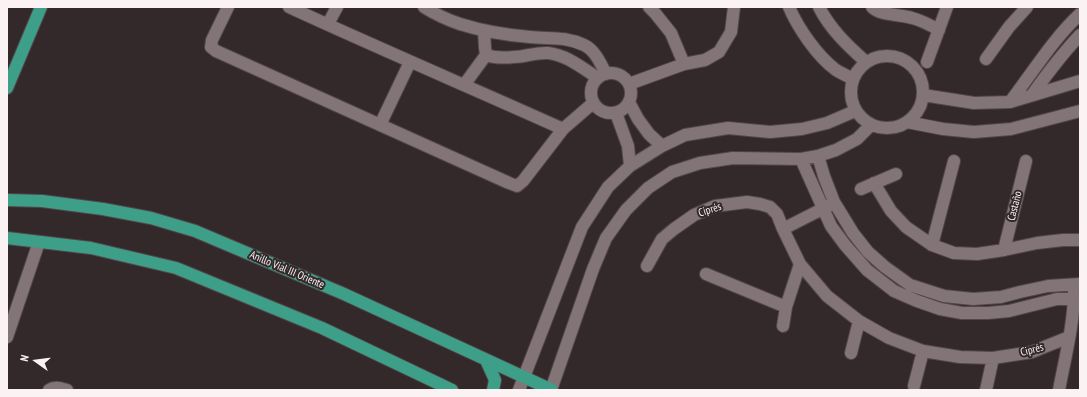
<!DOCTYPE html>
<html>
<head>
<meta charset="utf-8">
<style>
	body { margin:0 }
	#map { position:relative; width:1087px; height:397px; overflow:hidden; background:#33282a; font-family:"PT Sans Narrow",sans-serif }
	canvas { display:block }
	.frame { position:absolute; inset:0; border:8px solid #faf2f3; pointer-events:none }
	.north { position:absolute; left:16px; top:341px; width:40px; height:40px; -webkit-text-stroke:3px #33282a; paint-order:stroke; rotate:284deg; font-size:11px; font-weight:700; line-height:16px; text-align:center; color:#faf2f3 }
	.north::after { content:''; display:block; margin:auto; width:14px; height:18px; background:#faf2f3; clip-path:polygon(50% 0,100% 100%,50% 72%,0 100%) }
</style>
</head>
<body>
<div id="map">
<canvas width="1087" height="397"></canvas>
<div class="frame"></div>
<div class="north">N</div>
</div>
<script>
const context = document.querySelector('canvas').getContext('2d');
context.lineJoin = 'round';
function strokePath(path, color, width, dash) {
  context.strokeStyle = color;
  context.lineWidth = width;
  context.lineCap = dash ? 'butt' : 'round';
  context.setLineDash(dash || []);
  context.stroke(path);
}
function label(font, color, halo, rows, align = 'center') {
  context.font = font + ' "PT Sans Narrow",sans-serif';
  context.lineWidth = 4;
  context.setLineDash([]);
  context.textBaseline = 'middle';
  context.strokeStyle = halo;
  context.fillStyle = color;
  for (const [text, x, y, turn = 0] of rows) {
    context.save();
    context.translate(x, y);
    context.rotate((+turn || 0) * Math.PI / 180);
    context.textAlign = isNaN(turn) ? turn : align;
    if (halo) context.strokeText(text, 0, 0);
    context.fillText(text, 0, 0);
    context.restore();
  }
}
const minor = new Path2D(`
	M 228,7 L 212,40 L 211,47 L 216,51 L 509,183 L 517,186 L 523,181 L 563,129 L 593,103
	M 289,7 C 380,49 472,88 563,129
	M 424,7 C 435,14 448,20 460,24 C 482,31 506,35 530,37 C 549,39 565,36 584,45 C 595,50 601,64 606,74
	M 649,7 L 655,13 L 671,33 L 684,64
	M 789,7 C 798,28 817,56 836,70 C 841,73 847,76 853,79
	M 819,7 C 830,29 848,46 866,62
	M 872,7 C 880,16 901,14 912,18 C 921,20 930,25 939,30
	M 328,24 L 337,7
	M 484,31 L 485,48 L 486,55
	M 486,55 C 495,58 505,58 514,57 C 526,57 536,52 548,53 C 567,55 582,68 598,78
	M851 92a36 36 0 1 1 72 0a36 36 0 1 1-72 0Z
	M 986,59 L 1009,27 L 1027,7
	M 927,62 L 947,7
	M591 93a20 20 0 1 1 40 0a20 20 0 1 1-40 0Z
	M 629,84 L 684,64 L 705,60 L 719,52 L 731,32 L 734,7
	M 464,85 L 486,55
	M 923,95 L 974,103 L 1010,102 L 1080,81
	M 1032,95 C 1047,74 1062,54 1080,35
	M 629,102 L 638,119 L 649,134 L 662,146
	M 1010,102 C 1033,72 1053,39 1080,14
	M 616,113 L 628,146 L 630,166
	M 907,122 L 943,129 L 974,132 L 1011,129 L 1080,111
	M 380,125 L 410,62
	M 818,156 L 824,176 L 834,202 L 853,233 L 868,252 L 885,267 L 910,285 L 944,296 L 973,299 L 1001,297 L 1020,292 L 1048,286 L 1080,284
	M 801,159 L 831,226 L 845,245 L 867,270 L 894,291 L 917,301 L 940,309 L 962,313 L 988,313 L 1009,311 L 1057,299 L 1080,299
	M 874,183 L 891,211 L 906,227 L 932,245 L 954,253 L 977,254 L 1004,250 L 1037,243 L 1063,240 L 1080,240
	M 861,189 L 896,174
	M 783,229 L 830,205
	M 932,245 L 954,161
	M 1004,250 L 1026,161
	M 647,266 L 662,239 L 674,229 L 694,215 L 715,206 L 747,202 L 760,204 L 770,207 L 777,214 L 783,229 L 800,264 L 827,296 L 859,321 L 889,338 L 923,351 L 960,357 L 993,358 L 1032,352 L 1069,337
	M 706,274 L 786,307
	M 783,326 L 786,307 L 800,264
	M 7,337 L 39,242
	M 851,353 L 859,321
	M 914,386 L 923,351
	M 49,390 C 55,386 60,388 67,390
	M 519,390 L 582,227 L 608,187 L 630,166 L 662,146 L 685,135 L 728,128 L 770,132 L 802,129 L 827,123 L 855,111
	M 551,390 L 593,269 L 606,238 L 626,210 L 648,188 L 672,172 L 700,163 L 733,158 L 801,159 L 818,156 L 836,150 L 857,139 L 871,125
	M 986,390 L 993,358
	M 1059,390 C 1065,358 1074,324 1074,291`);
const major = new Path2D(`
	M 7,88 L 41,7
	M 7,200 L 42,201 L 103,209 L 151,218 L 195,231 L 344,294 L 552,390
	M 7,238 L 91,248 L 176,268 L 322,328 L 452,390
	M 486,360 L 495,380 L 493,390`);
strokePath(minor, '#514649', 14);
strokePath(major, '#514649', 14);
strokePath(minor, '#837577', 12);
strokePath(major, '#3e9f88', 12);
label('11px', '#faf2f3', '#33282a', [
	["Castaño",1015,206,-76],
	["Ciprés",710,210,-18],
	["Anillo Vial III Oriente",287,270,23],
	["Ciprés",1032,350,-15]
]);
</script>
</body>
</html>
